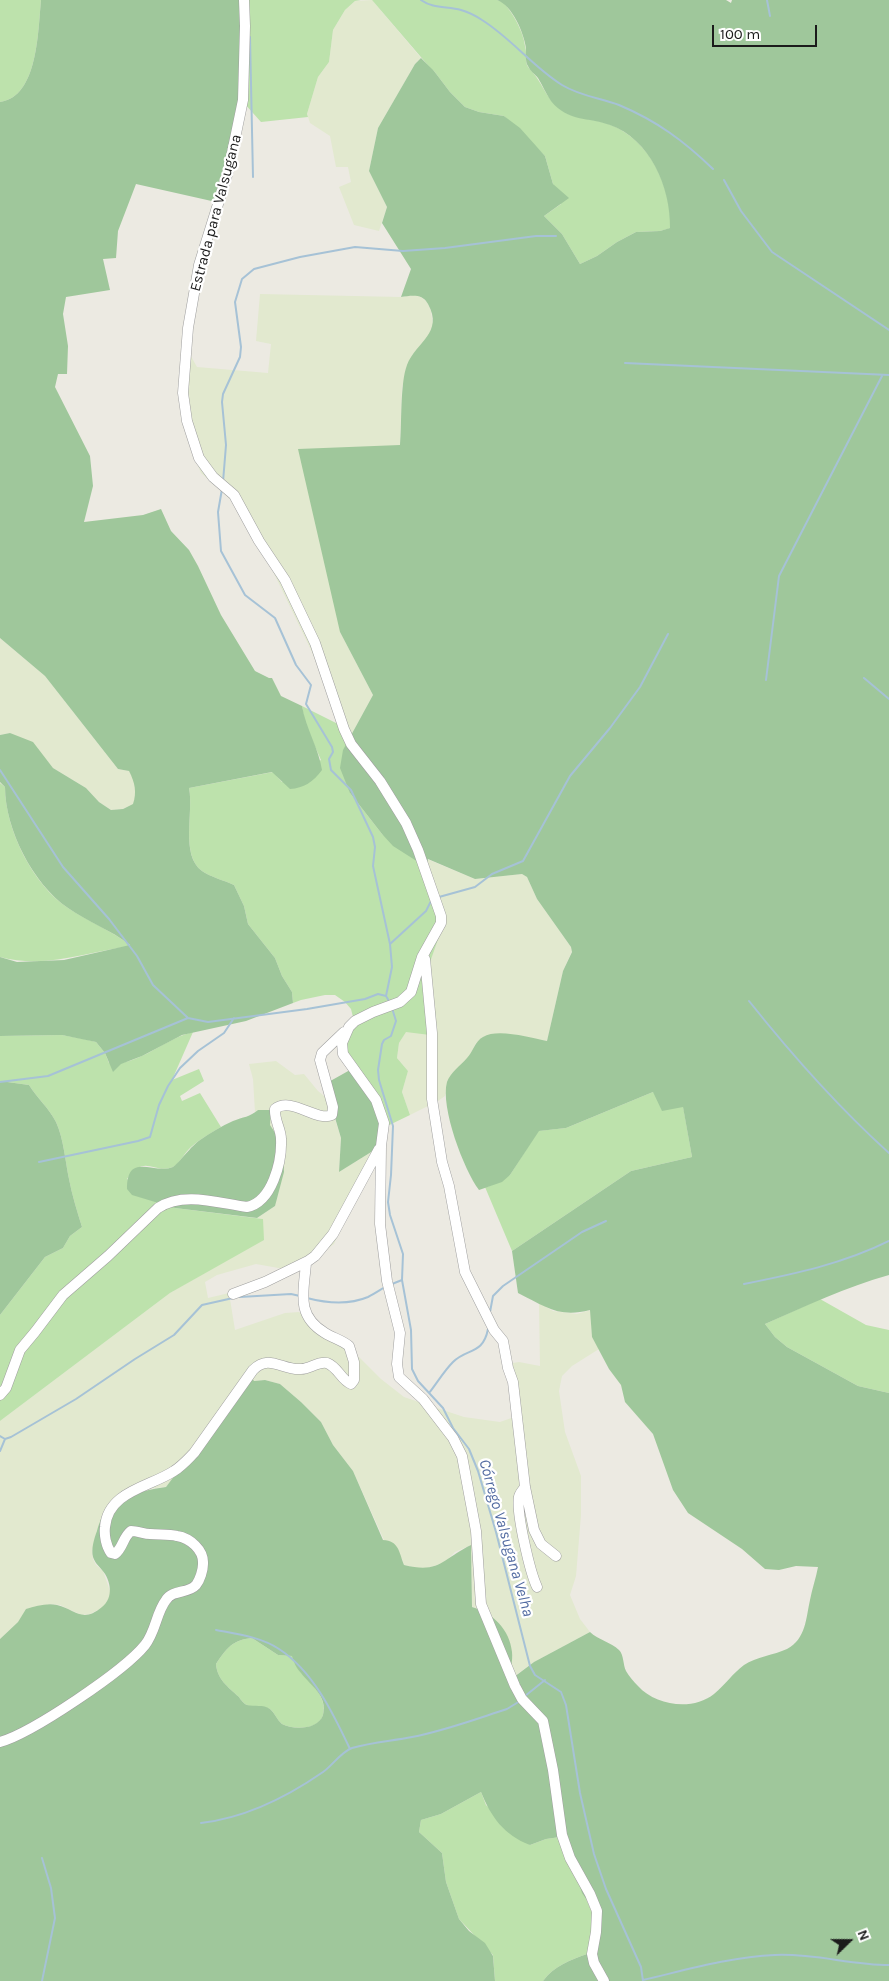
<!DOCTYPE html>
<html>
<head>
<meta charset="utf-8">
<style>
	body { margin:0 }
	#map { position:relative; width:889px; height:1981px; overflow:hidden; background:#eceae2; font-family:Karla,sans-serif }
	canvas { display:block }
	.north { position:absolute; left:824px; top:1916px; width:50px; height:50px; -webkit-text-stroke:4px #fff; paint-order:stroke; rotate:68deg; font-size:14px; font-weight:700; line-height:20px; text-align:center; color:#1b1b1b }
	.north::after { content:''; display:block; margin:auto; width:18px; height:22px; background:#1b1b1b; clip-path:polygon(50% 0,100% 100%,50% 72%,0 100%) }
	.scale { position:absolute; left:712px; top:25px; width:105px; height:22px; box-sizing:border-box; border:2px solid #1b1b1b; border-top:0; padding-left:6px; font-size:15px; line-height:18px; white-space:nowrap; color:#1b1b1b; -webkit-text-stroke:4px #fff; paint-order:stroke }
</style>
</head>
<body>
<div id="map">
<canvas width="889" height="1981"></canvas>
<div class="north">N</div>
<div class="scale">100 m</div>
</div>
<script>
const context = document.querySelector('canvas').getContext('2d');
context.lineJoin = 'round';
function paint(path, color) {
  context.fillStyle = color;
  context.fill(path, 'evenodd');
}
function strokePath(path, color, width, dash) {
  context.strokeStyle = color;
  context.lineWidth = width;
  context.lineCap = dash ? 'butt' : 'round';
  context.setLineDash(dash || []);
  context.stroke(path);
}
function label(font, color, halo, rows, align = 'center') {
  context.font = font + ' Karla,sans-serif';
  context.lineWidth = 4.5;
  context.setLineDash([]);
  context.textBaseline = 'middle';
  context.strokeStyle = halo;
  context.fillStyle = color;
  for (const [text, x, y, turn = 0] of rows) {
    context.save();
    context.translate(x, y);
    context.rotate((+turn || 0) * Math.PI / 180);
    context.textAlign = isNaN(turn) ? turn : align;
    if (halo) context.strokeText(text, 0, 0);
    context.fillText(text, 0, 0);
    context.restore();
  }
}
paint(new Path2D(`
	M 372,0 L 421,58 L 415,64 L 378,128 L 369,171 L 387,207 L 379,231 L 354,225 L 339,187 L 351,182 L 348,167 L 336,167 L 330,136 L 310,123 L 307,114 L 318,77 L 329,62 L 333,30 L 345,10 L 355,1 Z
	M 260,294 L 401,297 L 414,295 L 421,297 L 427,302 L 431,311 L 433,325 L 428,337 L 412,356 L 402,387 L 400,446 L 377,446 L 340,632 L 373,695 L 348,741 L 312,652 L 268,561 L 239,507 L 201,473 L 189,443 L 184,405 L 188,351 L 197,367 L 268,373 L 271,344 L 256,341 Z
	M 0,638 L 45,676 L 118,769 L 129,771 L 134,780 L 136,793 L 134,804 L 123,809 L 111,810 L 99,802 L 86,788 L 53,768 L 43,756 L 10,733 L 0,735 Z
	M 427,859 L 475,879 L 522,874 L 527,877 L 537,899 L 571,947 L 572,951 L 563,971 L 547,1041 L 505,1034 L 476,1043 L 469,1057 L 448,1080 L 445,1096 L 438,1101 L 410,1115 L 402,1092 L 408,1071 L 397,1058 L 399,1043 L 406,1031 L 429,965 L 426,867 Z
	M 276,1061 L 295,1075 L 304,1074 L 318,1091 L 329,1100 L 341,1138 L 339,1172 L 376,1149 L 334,1244 L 306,1265 L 284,1269 L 256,1264 L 217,1275 L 205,1282 L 208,1298 L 229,1293 L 235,1330 L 285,1313 L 299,1312 L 360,1358 L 381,1379 L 404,1397 L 464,1417 L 500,1422 L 517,1416 L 507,1364 L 519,1362 L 540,1366 L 539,1303 L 553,1311 L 577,1314 L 591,1310 L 592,1337 L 599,1349 L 572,1366 L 562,1376 L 559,1391 L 565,1432 L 581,1476 L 581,1515 L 576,1576 L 570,1595 L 580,1619 L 590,1632 L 534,1662 L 509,1680 L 512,1653 L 481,1609 L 472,1607 L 471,1545 L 455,1552 L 444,1563 L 428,1568 L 417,1568 L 404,1565 L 402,1559 L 384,1540 L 353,1471 L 333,1445 L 321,1422 L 301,1402 L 280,1384 L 265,1380 L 254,1381 L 166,1487 L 147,1489 L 103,1516 L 92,1551 L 93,1559 L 96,1565 L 103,1571 L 110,1591 L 110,1600 L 102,1608 L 90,1614 L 81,1615 L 60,1605 L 51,1604 L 27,1609 L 18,1622 L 0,1639 L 0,1421 L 170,1293 L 209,1270 L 263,1219 L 257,1218 L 275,1206 L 283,1145 L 258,1110 L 255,1112 L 253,1079 L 249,1064 Z`), '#e2e9cf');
paint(new Path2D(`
	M 0,0 L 41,0 C 38,31 38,97 0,102 Z
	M 243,0 L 361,0 L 355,1 L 345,10 L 333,30 L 329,62 L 318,77 L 307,114 L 308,117 L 261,122 L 244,103 Z
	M 372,0 L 497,0 L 503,2 C 513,13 523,31 525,46 C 527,52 525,59 527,65 C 528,68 532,71 534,74 C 541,82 545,94 553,102 C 570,122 589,116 611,125 C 651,141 671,188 671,228 L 660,231 L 636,232 L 617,242 L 597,256 L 580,264 L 562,234 L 544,216 L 561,204 L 553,184 L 545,156 L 504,116 L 479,112 L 465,107 L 450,92 L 434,71 L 432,70 Z
	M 302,706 L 342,726 L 348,741 L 350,793 L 382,834 L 426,867 L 443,925 L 429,965 L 436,1018 L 430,1035 L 406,1032 L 399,1043 L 397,1058 L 408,1071 L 402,1092 L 410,1115 L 381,1129 L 344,1052 L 353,1017 L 351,1009 L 345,1002 L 335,995 L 325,995 L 301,1000 L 293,1003 L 292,992 L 282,976 L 275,958 L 248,924 L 244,906 L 234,885 C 226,881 208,876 202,871 C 180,855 194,811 189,788 L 273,772 L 282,782 L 321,760 L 305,724 Z
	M 0,783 L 5,787 C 5,829 33,885 68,908 C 89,922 111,930 131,946 C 86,952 46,969 0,957 Z
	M 193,1032 L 172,1080 L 199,1069 L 204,1081 L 180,1096 L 182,1101 L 200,1093 L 221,1127 C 211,1133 200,1139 191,1147 C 185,1152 180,1163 173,1167 C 154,1175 145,1153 127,1179 L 175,1208 L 263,1219 L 264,1240 L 170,1293 L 0,1421 L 0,1315 L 45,1257 L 63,1248 L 70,1236 L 82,1227 C 77,1211 72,1195 69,1179 C 65,1160 64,1140 56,1122 C 49,1108 37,1098 29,1085 L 0,1081 L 0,1036 L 62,1035 L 84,1039 L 96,1042 L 105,1053 L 109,1063 C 140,1066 163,1039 193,1032 Z
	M 653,1092 L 683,1106 L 692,1157 L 631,1171 L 512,1251 L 485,1187 L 490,1186 L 510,1175 L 538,1131 L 566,1128 Z
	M 820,1299 L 866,1325 L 889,1330 L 889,1393 L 858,1386 L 787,1347 L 775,1337 L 765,1324 Z
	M 252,1638 L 278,1655 L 293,1656 C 299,1678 329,1691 323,1715 C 319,1730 293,1730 282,1724 C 277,1720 275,1713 270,1709 C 264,1706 254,1708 247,1705 C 244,1704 241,1700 239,1697 C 228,1687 217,1679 216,1664 C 227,1648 232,1640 252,1638 Z
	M 481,1792 L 486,1805 L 530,1845 L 546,1839 L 560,1837 L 596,1922 L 587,1954 C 570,1960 554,1966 543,1981 L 495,1981 L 493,1955 L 459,1919 L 446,1882 L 442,1853 L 419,1832 L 421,1820 L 441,1814 Z`), '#bde2ac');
paint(new Path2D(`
	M 41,0 L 243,0 L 244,103 L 216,202 L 136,184 L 118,231 L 116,258 L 103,259 L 110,290 L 66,297 L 63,314 L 68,346 L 67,374 L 58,374 L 55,387 L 90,456 L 93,486 L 84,522 L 143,515 L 161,509 L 171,531 L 189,550 L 198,566 L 221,615 L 255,671 L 269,678 L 272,678 L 281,696 L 302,706 C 306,729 319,749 322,770 C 313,782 304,788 290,789 L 272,772 L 189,788 C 194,812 180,855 202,871 C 208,876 226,881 234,885 L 244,906 L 248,924 L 275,958 L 282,976 L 292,992 L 293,1003 L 246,1021 L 182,1035 L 142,1056 L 121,1064 L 113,1072 L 105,1053 L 96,1042 L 62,1035 L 0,1036 L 0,957 L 17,962 L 64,960 L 130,945 C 111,930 88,922 68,908 C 33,884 5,829 5,787 L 0,782 L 0,735 L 10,733 L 33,742 L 53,768 L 86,788 L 99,802 L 111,810 L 123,809 L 133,804 C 137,792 135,783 129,771 L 118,769 L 45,676 L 0,638 L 0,102 C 38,97 38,31 41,0 Z
	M 497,0 L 726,0 L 731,3 L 732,0 L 889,0 L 889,1275 C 846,1287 806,1306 765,1324 L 775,1337 L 787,1347 L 858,1386 L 889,1393 L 889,1981 L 543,1981 C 554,1966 570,1960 587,1954 L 596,1922 L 589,1903 L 582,1893 L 572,1858 L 560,1837 L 546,1839 L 530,1845 C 504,1835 491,1817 481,1792 L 441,1814 L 421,1820 L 419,1832 L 442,1853 L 446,1882 L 459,1919 L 469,1931 L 485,1943 L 493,1956 L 495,1981 L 0,1981 L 0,1639 L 18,1622 L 26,1609 C 36,1606 47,1603 57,1605 C 75,1609 82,1624 102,1607 C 114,1598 111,1580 102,1570 C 98,1565 95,1563 93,1557 C 91,1549 94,1539 97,1531 C 99,1523 104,1510 111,1504 C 124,1495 150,1489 166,1487 L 250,1375 L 254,1381 L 265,1380 L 280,1384 L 301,1402 L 321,1422 L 333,1445 L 353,1471 L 383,1540 C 399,1541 399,1552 404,1565 C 440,1574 442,1559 471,1545 L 472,1607 C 493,1613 510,1630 512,1652 C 513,1661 510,1671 510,1680 L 534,1662 L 590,1632 C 598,1640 611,1642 619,1650 C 624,1655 623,1665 626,1671 C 629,1676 634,1682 638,1686 C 656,1706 693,1711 714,1694 C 725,1685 733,1673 744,1665 C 756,1657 774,1655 787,1649 C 806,1639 806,1618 810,1600 C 812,1589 816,1578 818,1567 L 796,1566 L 779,1570 L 765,1569 L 742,1549 L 688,1513 L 673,1490 L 653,1434 L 625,1402 L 621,1385 L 609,1369 L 592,1337 L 590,1310 C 559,1318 546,1307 518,1293 L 512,1251 L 631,1171 L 692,1157 L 683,1107 L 662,1111 L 653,1092 L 566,1128 L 539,1131 L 510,1175 L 502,1182 L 479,1190 C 464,1170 440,1107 447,1082 C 450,1073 461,1065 467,1058 C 473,1052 475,1041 483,1037 C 498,1028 530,1038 547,1041 L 563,971 L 572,952 L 571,947 L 537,899 L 527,877 L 522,874 L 475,879 L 428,859 L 426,867 L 393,846 L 382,834 L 350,793 L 340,768 L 343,750 L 373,695 L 340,632 L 298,449 L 400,445 C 402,424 400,383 407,365 C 416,342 444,333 428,304 C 422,293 411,296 401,297 L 411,269 L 382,223 L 387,207 L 369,171 L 378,128 L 415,64 L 421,58 L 434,71 L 450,92 L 465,107 L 479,112 L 504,116 L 520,128 L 545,156 L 553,184 L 569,198 L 544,216 L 562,234 L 580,264 L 597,256 L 617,242 L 636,232 L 660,231 L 670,228 C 671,188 650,139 610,125 C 588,117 568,122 551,101 C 546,94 543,86 538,78 C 535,74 530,71 528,66 C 525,62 526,53 526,48 C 524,33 512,5 497,0 ZM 252,1638 L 278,1655 L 292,1656 C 294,1662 296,1668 301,1673 C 311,1686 328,1696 323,1715 C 318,1730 293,1730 282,1724 C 277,1720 275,1713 270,1709 C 263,1704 255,1707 247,1705 C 244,1704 241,1700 239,1697 C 228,1687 217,1679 216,1664 C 227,1648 232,1640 252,1638 Z
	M 350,1070 L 378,1112 L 382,1126 L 376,1149 L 339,1172 L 341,1138 L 325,1084 Z
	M 0,1081 L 29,1085 C 37,1098 49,1108 56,1122 C 64,1140 65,1160 69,1179 C 72,1195 77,1211 82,1227 L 70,1236 L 63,1248 L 45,1257 L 0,1315 Z
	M 258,1110 L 271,1110 L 270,1125 L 283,1145 L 284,1172 L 275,1206 L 257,1218 L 175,1208 L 132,1195 L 127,1189 C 127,1151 154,1175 173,1167 C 179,1163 191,1146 200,1140 C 210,1133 222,1126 233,1121 C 243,1117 250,1117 258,1110 Z`), '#9fc79b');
strokePath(new Path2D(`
	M 421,0 C 433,9 448,6 461,10 C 468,12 476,16 482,20 C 511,38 533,67 562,85 C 580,96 600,98 619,105 C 657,121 684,141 713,169
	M 767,0 L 770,16
	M 250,37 L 253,177
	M 724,180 L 741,211 L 772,252 L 889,330
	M 625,363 L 889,375
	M 223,482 L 226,445 L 222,402 L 223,394 L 240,357 L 241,347 L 235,302 L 242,279 L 254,269 L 300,257 L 355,247 L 403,251 L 445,248 L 536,236 L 556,236
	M 222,489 L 218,512 L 221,551 L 245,595 L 275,618 L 296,665 L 311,685 L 306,704 L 332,747 L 333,752 L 329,759 L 331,770 L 351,790 L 373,837 L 375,847 L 373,866 L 390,944 L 392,967 L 386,996 L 389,1001
	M 864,678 L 889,699
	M 766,680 L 779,576 L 882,376
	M 0,770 L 63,867 L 109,919 L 137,956 L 153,985 L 188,1018
	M 439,897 L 475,887 L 492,874 L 523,861 L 570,776 L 610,728 L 640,687 L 668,634
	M 390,944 L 426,911 L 431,901
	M 749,1001 C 792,1055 837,1106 889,1153
	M 392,1008 L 396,1021 L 391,1036 L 384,1040 L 382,1044 L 378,1070 L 379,1080 L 393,1126 L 391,1175 L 388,1202 L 390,1215 L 403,1254 L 402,1280 L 411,1330 L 412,1369 L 418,1381 L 443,1408 L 453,1428 L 469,1449 L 478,1471 L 496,1532 L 530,1666 L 535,1675 L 561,1692 L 566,1705 L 580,1793 L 594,1854 L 606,1889 L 641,1967 L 643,1981
	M 0,1082 L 48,1076 L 188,1018 L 208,1022 L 307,1009 L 365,999 L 378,994 L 386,996
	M 39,1162 L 138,1141 L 150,1137 L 159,1105 L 168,1086 L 180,1068 L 198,1051 L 224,1033 L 234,1018
	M 392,1284 L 402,1280
	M 744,1284 C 794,1274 843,1264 889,1241
	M 240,1297 L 291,1294 L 300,1296
	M 307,1298 C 326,1303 349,1305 368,1297 C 374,1294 380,1290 385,1287
	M 490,1312 L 493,1296 L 503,1286 L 582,1232 L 606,1221
	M 429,1393 C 437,1383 444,1371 453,1362 C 467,1348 483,1355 488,1329
	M 0,1436 L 5,1439 L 11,1437 L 76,1399 L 135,1359 L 174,1335 L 202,1305 L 233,1298
	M 0,1451 L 5,1439
	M 216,1630 C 237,1634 261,1637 279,1649 C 313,1671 333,1713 350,1749
	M 525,1696 L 545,1680
	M 201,1823 C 244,1818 287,1797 323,1772 C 332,1766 341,1752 352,1748 C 372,1742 392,1741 412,1737 C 444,1731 476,1719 507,1709 L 520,1701
	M 42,1858 L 51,1888 L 55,1918 L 42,1981
	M 643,1980 C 686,1970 730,1957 775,1955 C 813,1953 851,1965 889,1965`), '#a6c2d6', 2);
const minor = new Path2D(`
	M 244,0 L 245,26 L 243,100 L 228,172 L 199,265 L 188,328 L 183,393 L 187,421 L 199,458 L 213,477 L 234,495 L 259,541 L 285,580 L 315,643 L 344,729 L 351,744 L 380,781 L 406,823 L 418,850 L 441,916 L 441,923 L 422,957 L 411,992 L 400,1002 L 373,1012 L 355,1021 L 349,1027 L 342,1043 L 343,1054 L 376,1100 L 384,1123 L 381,1146 L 380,1224 L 387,1281 L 400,1333 L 397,1364 L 399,1377 L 423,1399 L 453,1438 L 462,1456 L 476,1531 L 481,1604 L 515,1686 L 522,1699 L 543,1721 L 553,1770 L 562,1835 L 570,1858 L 590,1894 L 597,1911 L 596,1932 L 592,1954 L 594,1963 L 604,1981
	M 425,959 L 432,1033 L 432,1099 L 442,1162 L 449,1186 L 465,1272 L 494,1330 L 503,1341 L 508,1368 L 513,1382 L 525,1487 L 534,1530 L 541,1544 L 556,1556
	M 233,1294 L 265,1282 L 308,1261 L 315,1256 L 333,1234 L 379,1149
	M 0,1395 L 6,1388 L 20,1350 L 35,1332 L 63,1295 L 108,1256 L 158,1208 C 183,1191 218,1203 247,1207 C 272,1202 282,1162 281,1139 C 281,1129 274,1120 275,1109 C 291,1096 316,1122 332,1115 L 333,1107 L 320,1060 L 322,1053 L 344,1032
	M 525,1487 C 523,1490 519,1494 519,1497 C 516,1513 530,1572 537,1587
	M 0,1742 C 32,1733 124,1671 145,1645 C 156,1631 156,1613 166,1600 C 173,1589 188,1594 196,1585 C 200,1580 203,1570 203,1564 C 204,1550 190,1538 177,1536 C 168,1534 159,1535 150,1534 C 144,1534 138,1531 131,1531 C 123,1537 123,1548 115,1554 L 111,1553 C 106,1546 104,1535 105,1527 C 108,1491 150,1487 174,1471 C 182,1466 188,1459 194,1453 L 253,1370 C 269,1353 283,1371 301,1369 C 310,1369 318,1361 327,1363 C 338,1367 341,1380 351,1384 L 354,1380 L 354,1362 L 349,1346 C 342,1340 333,1338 325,1333 C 295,1315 304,1291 306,1263`);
strokePath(minor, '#9f9f9f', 11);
strokePath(minor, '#fff', 10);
label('15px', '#1b1b1b', '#fff', [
	["Estrada para Valsugana",216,213,-75]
]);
label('italic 16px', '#526ba1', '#fff', [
	["Córrego Valsugana Velha",506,1538,74]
]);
</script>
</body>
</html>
